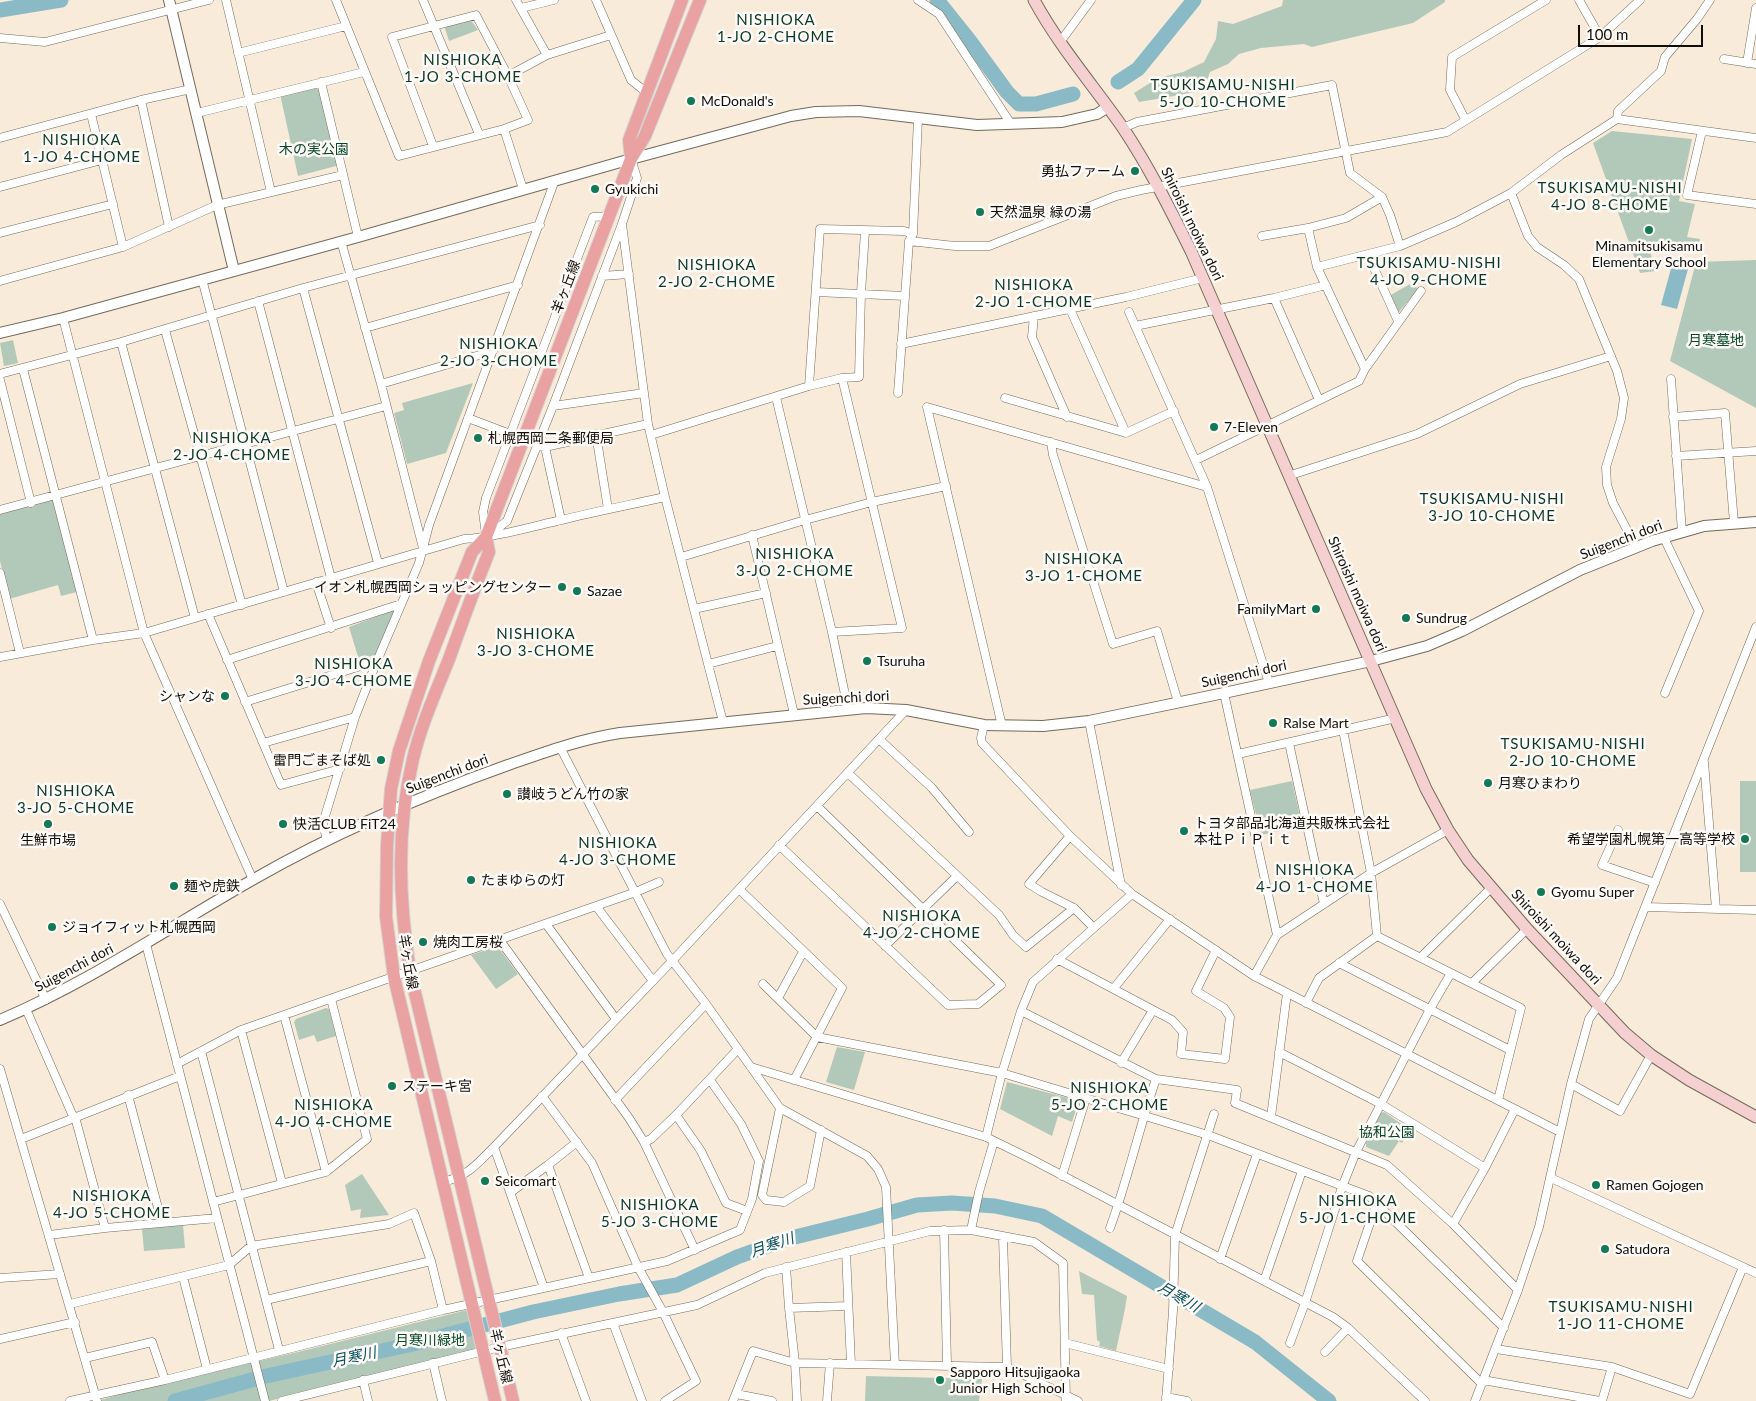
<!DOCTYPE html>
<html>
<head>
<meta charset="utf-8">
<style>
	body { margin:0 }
	#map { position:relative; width:1756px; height:1401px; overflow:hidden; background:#f9ebda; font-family:Lato,sans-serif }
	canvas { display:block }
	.scale { position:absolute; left:1578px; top:25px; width:125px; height:22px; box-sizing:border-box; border:2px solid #110d07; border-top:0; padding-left:6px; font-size:15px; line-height:18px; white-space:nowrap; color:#110d07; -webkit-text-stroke:4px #fdfaf7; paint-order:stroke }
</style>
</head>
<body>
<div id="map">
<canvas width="1756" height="1401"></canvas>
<div class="scale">100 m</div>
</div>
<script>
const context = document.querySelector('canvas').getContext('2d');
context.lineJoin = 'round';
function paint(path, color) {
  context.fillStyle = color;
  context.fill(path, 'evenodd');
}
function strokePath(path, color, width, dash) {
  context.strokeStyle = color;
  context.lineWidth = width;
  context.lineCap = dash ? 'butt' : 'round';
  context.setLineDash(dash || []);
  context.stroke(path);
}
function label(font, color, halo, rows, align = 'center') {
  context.font = font + ' Lato,"Noto Sans JP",sans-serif';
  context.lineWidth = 5;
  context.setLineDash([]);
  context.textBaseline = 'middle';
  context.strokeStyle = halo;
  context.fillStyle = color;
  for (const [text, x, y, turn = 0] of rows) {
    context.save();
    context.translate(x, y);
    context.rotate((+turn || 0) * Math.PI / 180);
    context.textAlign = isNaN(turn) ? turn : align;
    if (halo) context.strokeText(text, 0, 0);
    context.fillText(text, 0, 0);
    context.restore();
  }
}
paint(new Path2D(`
	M 1283,0 L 1445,0 L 1445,2 L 1413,23 L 1312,47 L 1304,44 L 1261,48 L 1239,54 L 1228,64 L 1210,72 L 1203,91 L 1139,102 L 1134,93 L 1158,78 L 1183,72 L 1204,62 L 1216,39 L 1218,21 L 1233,24 L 1282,6 Z
	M 471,20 L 478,30 L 449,41 L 445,29 L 446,26 Z
	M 316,85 L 320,87 L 339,163 L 336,166 L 298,176 L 280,94 Z
	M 1612,131 L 1692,139 L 1679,201 L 1695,204 L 1687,237 L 1700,239 L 1698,248 L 1650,251 L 1655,271 L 1640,273 L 1593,143 Z
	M 1756,260 L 1756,408 L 1670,361 L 1696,262 Z
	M 1412,283 L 1418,289 L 1399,312 L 1398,312 L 1389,296 Z
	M 13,340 L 18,363 L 4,366 L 0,343 Z
	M 473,383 L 446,453 L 407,464 L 394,413 L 404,410 L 402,403 Z
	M 53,500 L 77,592 L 61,596 L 58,585 L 9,599 L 0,561 L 0,514 Z
	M 396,609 L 378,654 L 359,660 L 349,627 Z
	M 1292,781 L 1302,826 L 1261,835 L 1250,790 Z
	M 1740,781 L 1756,781 L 1756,872 L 1740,872 Z
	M 495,947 L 499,948 L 518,974 L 496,989 L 471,955 Z
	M 326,1008 L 329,1009 L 336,1036 L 317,1042 L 314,1035 L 299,1040 L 294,1022 L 296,1019 Z
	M 837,1047 L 865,1052 L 854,1090 L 826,1082 Z
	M 1007,1082 L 1076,1100 L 1078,1103 L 1072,1122 L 1058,1116 L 1052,1136 L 1000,1109 Z
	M 1384,1112 L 1410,1130 L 1402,1143 L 1399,1141 L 1389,1156 L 1366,1147 L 1366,1143 L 1381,1113 Z
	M 362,1174 L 389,1215 L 360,1218 L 361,1209 L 351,1211 L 345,1185 Z
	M 183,1225 L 185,1248 L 144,1251 L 142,1229 Z
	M 1079,1271 L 1127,1296 L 1125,1309 L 1116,1351 L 1099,1346 L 1100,1342 L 1097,1340 L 1094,1295 L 1082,1294 Z
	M 467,1310 L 476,1350 L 269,1401 L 97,1401 L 136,1390 L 302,1351 Z
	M 866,1376 L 982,1379 L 979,1401 L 865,1401 Z`), '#b2c9b9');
paint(new Path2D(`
	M 1672,265 L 1688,269 L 1677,309 L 1661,305 Z`), '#89bac6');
strokePath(new Path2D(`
	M 937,0 L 969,40 L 1007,92 L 1019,104 L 1036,104 L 1073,94
	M 0,10 L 61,0
	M 1118,82 L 1138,69 L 1194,0
	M 175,1401 L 266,1376 L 413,1344 L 533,1312 L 619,1294 L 677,1285 L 737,1257 L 787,1239 L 868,1219 L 917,1205 L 952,1203 L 995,1206 L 1042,1216 L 1255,1342 L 1329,1401`), '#89bac6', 15);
const minor = new Path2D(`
	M 226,0 L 271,192
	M 336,0 L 399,156 L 504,129 L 528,120 L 508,76 L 476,15 L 392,37 L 433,146
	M 423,0 L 479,134
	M 516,0 L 547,55
	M 596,0 L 631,80 L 647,93
	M 918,0 L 939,14 L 1011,124
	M 1579,0 L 1600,37
	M 521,8 L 554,0
	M 0,38 L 45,42 L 209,0
	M 1060,42 L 1091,0
	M 238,53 L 346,26
	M 1724,59 L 1756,64
	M 1747,63 L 1756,8
	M 508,76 L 547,55 L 611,35
	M 321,82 L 358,237
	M 141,100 L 169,227
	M 197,113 L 364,72
	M 91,114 L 123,247
	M 1465,119 L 1450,90 L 1452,57 L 1546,0
	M 1617,119 L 1618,111 L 1661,71 L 1665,57 L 1697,19 L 1710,0
	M 1123,128 L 1137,122 L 1332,85 L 1350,173 L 1382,197 L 1390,215 L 1400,246
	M 504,129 L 523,189
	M 1702,131 L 1687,195 L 1756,204
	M 0,138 L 141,100 L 191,89
	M 0,187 L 102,160
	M 1511,193 L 1528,236 L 1537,247 L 1564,265 L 1579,279 L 1617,371 L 1624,398 L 1621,419 L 1606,467 L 1607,485 L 1613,503 L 1636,547
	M 622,224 L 648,424 L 665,497 L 723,722
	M 1308,228 L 1346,218 L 1382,197
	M 865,231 L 861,293 L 859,377 L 842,378 L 809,386 L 820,229 L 904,231 L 913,234
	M 0,233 L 113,204
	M 341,241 L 381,384 L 423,548
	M 909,241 L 955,246 L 989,246 L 1116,196 L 1141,190 L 1447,132 L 1600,37 L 1640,0
	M 1368,255 L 1398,321
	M 1317,267 L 1400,246 L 1456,222 L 1511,193 L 1561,155 L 1617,119 L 1756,138
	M 602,276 L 629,274
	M 202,279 L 284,592
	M 0,281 L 123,247 L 217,205 L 343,175
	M 303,288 L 378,563
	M 816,292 L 905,296
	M 1274,298 L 1319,400
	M 258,301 L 331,578
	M 1070,309 L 1126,433
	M 1129,312 L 1207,487 L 1269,683
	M 1034,316 L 1032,337 L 1067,417
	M 63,318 L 144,633 L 253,880
	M 1135,326 L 1274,298 L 1326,285
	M 365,328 L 518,285
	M 165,330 L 242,605
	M 121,342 L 195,618
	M 901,344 L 1126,297 L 1203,278
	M 23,369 L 93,640
	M 1365,369 L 1421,291
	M 0,374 L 121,342 L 303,288 L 540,225
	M 1671,379 L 1682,532
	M 0,380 L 31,503
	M 381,384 L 493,351
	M 898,393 L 909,241 L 913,234 L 918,118
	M 776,397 L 832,632 L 848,709
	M 1005,398 L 1126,433 L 1174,411
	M 553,406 L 644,393
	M 1673,417 L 1725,413 L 1734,523
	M 468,418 L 510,434
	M 596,434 L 608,509
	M 651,435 L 809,386
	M 1051,442 L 1053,455 L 1113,644 L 1157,631 L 1178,702
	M 537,446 L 545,447 L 648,424
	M 545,447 L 561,520
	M 1676,456 L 1756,451
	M 1196,460 L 1359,381 L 1365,369 L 1317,267 L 1308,228 L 1262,236
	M 1288,476 L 1417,434 L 1520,384 L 1611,356
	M 0,510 L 386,406
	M 486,535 L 483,512 L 486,498 L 593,217 L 609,216
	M 752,535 L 794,714
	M 488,536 L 507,521 L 553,406 L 622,224 L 637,178 L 631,159
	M 1664,538 L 1699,611 L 1665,693
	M 681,557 L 805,520 L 872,502 L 946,486
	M 0,573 L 20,653
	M 316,582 L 331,628
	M 694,609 L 766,593
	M 208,614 L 281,785 L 340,769
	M 832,632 L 902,628 L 842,378
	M 0,657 L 93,640 L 144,633 L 464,539 C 496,537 526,528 557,521 C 593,512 629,505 665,497
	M 227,660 L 401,604
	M 708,664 L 777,646
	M 1224,693 L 1277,935
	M 245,702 L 377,661
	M 1089,721 L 1121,885
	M 984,725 L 981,738 L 982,743 L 1070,836 L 1132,894 L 1254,976 L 1560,1132
	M 1002,726 L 927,407 L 1207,487
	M 1343,730 L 1371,873 L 1377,936 L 1521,1008 L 1498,1100
	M 879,739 L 932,788 L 969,832
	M 263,743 L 355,717
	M 1289,743 L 1324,904
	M 560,747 L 667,954 L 706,1004 L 780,1108 L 867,1156 L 878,1169 L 886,1187 L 895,1365
	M 1238,754 L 1396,718
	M 1704,762 L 1716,909
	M 848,773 L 999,915 L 1013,935 L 1026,947 L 1074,908
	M 1618,830 L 1602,865 L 1655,883
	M 1070,836 L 1029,884 L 1042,892 L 1074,908 L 1093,927
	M 327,841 L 323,823 L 355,717 L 377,661 L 419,563 L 429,525 L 555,180
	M 779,845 L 948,1005 L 978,1004 L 1001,985 L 817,806
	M 739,889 L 842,988 L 794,1080
	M 0,904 L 46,1000
	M 596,906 L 653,981
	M 1646,907 L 1756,910
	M 546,924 L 616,1019
	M 499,939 L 629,1118 L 644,1142 L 695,1250
	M 146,944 L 265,1401
	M 885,946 L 957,876
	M 1421,957 L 1491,888
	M 1057,959 L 1153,1010 L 1121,1063
	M 1339,963 L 1510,1050
	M 1254,976 L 1277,935 L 1371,873 L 1448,830
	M 1472,983 L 1527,929
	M 763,984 L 817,1037 L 1002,1073 L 1208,1135 L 1369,1196 L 1504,1328
	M 1114,988 L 1170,919
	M 778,998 L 803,952
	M 1306,1003 L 1319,978 L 1377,936
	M 26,1009 L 72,1114 L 75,1117 L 105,1228
	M 1153,1010 L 1172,1020 L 1183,1032 L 1181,1054 L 1225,1059 L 1230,1017 L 1224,1008 L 1196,991 L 1216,950
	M 1021,1011 L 1156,1079 C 1139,1128 1128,1179 1110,1228
	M 284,1015 L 326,1172
	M 241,1030 L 282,1183
	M 201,1051 L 279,1350
	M 1279,1052 L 1381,1104 L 1485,1168
	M 177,1064 L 241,1030 L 636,892 L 659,882
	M 751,1067 L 986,1137 L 1029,1158 L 1333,1317 L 1348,1328 L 1425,1401
	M 0,1069 L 97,1401
	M 1156,1079 L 1237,1090 L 1235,1103 L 1387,1165 L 1453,1224 L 1518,1290
	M 1571,1084 L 1620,1111 L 1651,1055
	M 128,1095 L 162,1223
	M 542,1096 L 592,1163 L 638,1267 L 663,1312 L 696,1381 L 665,1401
	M 615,1100 L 706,1004
	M 780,1108 L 762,1195 L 766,1200 L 784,1202 L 810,1186 L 821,1130
	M 676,1115 L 701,1151 L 726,1203 L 747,1211
	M 1271,1117 L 1287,993
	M 986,1137 L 1002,1073 L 1021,1011 L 1033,982 L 1132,894
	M 21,1139 L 180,1076
	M 577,1142 L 548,1165 L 589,1278
	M 644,1142 L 651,1139 L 676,1115 L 738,1049
	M 494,1147 L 544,1288
	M 1062,1176 L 1086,1098
	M 1551,1178 L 1756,1273
	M 443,1182 C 469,1175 476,1165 494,1147 L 673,960 L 906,710
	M 511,1192 L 548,1165
	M 213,1202 L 326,1172 L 367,1139 L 331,999
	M 1377,1202 L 1357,1261 L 1482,1384
	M 1453,1224 L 1485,1168 L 1515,1109
	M 944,1230 L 947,1365
	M 971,1230 L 979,1192 L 994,1141
	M 49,1235 L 105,1228 L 217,1218
	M 1003,1237 L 1007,1367
	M 846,1252 L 851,1364
	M 1220,1259 L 1257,1154
	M 786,1267 L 789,1308
	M 183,1277 L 207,1369
	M 0,1278 L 60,1274
	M 1264,1281 L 1302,1171
	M 266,1300 L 431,1261
	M 70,1304 L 229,1265 L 251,1246 L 389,1224 L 414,1213 L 431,1261 L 443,1310
	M 613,1323 L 642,1401
	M 561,1333 L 586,1401
	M 0,1339 L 75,1322
	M 1065,1343 L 1169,1369
	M 1290,1343 L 1305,1303 L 1342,1187 L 1356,1152 L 1430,1009 L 1451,973
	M 1496,1349 L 1612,1367 L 1690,1394 L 1743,1267
	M 1325,1352 L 1348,1328
	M 85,1358 L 152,1342 L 165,1380
	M 433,1363 L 442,1401
	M 363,1380 L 368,1401
	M 1483,1380 L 1600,1401
	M 736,1394 L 772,1401
	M 1166,1397 L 1187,1401
	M 70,1401 L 165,1380 L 443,1310 L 667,1261 L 740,1230 L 752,1199 L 759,1161 L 741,1124 L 710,1080
	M 282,1401 L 500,1347 L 697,1305 L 765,1273 L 930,1231 L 971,1230 L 1034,1242 L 1063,1263 L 1066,1401
	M 733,1401 L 753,1351 L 795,1363 L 1007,1367 L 1078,1401
	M 797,1401 L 795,1363 L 789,1308 L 848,1306
	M 827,1401 L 830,1363
	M 1166,1401 L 1173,1311 L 1175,1235 L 1214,1114
	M 1475,1401 L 1518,1290 L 1539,1227 L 1571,1084 L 1589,1019 L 1617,978 L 1756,627
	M 1602,1401 L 1612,1367`);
const tertiary = new Path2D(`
	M 169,0 L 234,271
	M 0,333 L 63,318 L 358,237 L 631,159 L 791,116 L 816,112 L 859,111 L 977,125 L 1062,122 L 1097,114 L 1108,107
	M 0,1020 C 91,981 168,928 254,879 C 334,833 421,796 508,765 C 545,752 581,739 620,733 L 866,708 L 906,710 L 984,725 L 1043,726 L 1089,721 L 1224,693 L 1371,661 L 1427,646 L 1462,631 L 1580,570 L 1652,541 L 1704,526 L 1756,522`);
const secondary = new Path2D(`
	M 1034,0 C 1059,46 1093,85 1123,128 C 1149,167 1170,209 1191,251 L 1426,789 L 1448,830 L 1468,860 L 1527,929 L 1625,1033 L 1651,1055 L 1689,1080 L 1756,1117`);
const primary = new Path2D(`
	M 631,159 L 629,140 L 682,0
	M 486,537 L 489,552 C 475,587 462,623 449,659 C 436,692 421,725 413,759 C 396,830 399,900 410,972 L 513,1401
	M 495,1401 L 394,977 L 386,917 L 387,845 L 391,789 L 399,751 L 429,661 L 472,552 L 486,537 L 631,159 L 645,136 L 700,0`);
strokePath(minor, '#756a5b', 9);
strokePath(tertiary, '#756a5b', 12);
strokePath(secondary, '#756a5b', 13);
strokePath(primary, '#d4d3d2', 14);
strokePath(minor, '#fff', 8);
strokePath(tertiary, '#fff', 10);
strokePath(secondary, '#f4d0d0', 11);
strokePath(primary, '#e9a1a2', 12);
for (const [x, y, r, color] of [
	[691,101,5,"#117a54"],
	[1135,171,5,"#117a54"],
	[595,189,5,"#117a54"],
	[980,212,5,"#117a54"],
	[1649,230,5,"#117a54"],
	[1214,427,5,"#117a54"],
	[478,438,5,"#117a54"],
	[562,587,5,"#117a54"],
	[577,591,5,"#117a54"],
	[1316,609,5,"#117a54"],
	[1406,618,5,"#117a54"],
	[867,661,5,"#117a54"],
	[225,696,5,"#117a54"],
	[1273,723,5,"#117a54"],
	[381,760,5,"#117a54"],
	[1488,783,5,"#117a54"],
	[507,794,5,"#117a54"],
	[48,824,5,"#117a54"],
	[283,824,5,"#117a54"],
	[1184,831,5,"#117a54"],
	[1745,839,5,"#117a54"],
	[471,880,5,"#117a54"],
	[174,886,5,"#117a54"],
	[1541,892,5,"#117a54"],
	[52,927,5,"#117a54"],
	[423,942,5,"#117a54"],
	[392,1086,5,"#117a54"],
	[485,1181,5,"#117a54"],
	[1596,1185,5,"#117a54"],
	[1605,1249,5,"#117a54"],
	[940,1380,5,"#117a54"]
]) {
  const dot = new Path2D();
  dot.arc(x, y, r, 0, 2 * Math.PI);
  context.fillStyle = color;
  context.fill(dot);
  strokePath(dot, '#fdfaf7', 2);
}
label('14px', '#110d07', '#fdfaf7', [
	["McDonald's",701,101],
	["勇払ファーム",1125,171,"right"],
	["Gyukichi",605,189],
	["天然温泉 緑の湯",990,212],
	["Minamitsukisamu",1649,246,"center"],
	["Elementary School",1649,262,"center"],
	["7-Eleven",1224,427],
	["札幌西岡二条郵便局",488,438],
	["イオン札幌西岡ショッピングセンター",552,587,"right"],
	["Sazae",587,591],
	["FamilyMart",1306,609,"right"],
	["Sundrug",1416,618],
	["Tsuruha",877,661],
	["シャンな",215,696,"right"],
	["Ralse Mart",1283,723],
	["雷門ごまそば処",371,760,"right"],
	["月寒ひまわり",1498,783],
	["讃岐うどん竹の家",517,794],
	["トヨタ部品北海道共販株式会社",1194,823],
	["本社ＰｉＰｉｔ",1194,839],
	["快活CLUB FiT24",293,824],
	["希望学園札幌第一高等学校",1735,839,"right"],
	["生鮮市場",48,840,"center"],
	["たまゆらの灯",481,880],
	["麺や虎鉄",184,886],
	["Gyomu Super",1551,892],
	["ジョイフィット札幌西岡",62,927],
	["焼肉工房桜",433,942],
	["ステーキ宮",402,1086],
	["Seicomart",495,1181],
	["Ramen Gojogen",1606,1185],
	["Satudora",1615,1249],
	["Sapporo Hitsujigaoka",950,1372],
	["Junior High School",950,1388]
], 'left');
label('14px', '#064827', '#fdfaf7', [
	["木の実公園",314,149],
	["月寒墓地",1716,340],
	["協和公園",1387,1132],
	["月寒川緑地",430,1340]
]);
label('14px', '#110d07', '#fdfaf7', [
	["Shiroishi moiwa dori",1192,224,64],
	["羊ヶ丘線",566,287,-69],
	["Suigenchi dori",1621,540,-21],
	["Shiroishi moiwa dori",1357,594,66],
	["Suigenchi dori",1244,674,-12],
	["Suigenchi dori",846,698,-3],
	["Suigenchi dori",447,774,-21],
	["Shiroishi moiwa dori",1556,937,47],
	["羊ヶ丘線",408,962,80],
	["Suigenchi dori",74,968,-28],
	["羊ヶ丘線",501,1356,77]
]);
context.letterSpacing = '1px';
label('15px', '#0b3927', '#fdfaf7', [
	["NISHIOKA",776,20],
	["1-JO 2-CHOME",776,37],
	["NISHIOKA",463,60],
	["1-JO 3-CHOME",463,77],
	["TSUKISAMU-NISHI",1223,85],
	["5-JO 10-CHOME",1223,102],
	["NISHIOKA",82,140],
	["1-JO 4-CHOME",82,157],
	["TSUKISAMU-NISHI",1610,188],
	["4-JO 8-CHOME",1610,205],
	["TSUKISAMU-NISHI",1429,263],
	["4-JO 9-CHOME",1429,280],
	["NISHIOKA",717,265],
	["2-JO 2-CHOME",717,282],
	["NISHIOKA",1034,285],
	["2-JO 1-CHOME",1034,302],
	["NISHIOKA",499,344],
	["2-JO 3-CHOME",499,361],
	["NISHIOKA",232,438],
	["2-JO 4-CHOME",232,455],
	["TSUKISAMU-NISHI",1492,499],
	["3-JO 10-CHOME",1492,516],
	["NISHIOKA",795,554],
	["3-JO 2-CHOME",795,571],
	["NISHIOKA",1084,559],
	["3-JO 1-CHOME",1084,576],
	["NISHIOKA",536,634],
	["3-JO 3-CHOME",536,651],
	["NISHIOKA",354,664],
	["3-JO 4-CHOME",354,681],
	["TSUKISAMU-NISHI",1573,744],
	["2-JO 10-CHOME",1573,761],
	["NISHIOKA",76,791],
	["3-JO 5-CHOME",76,808],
	["NISHIOKA",618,843],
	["4-JO 3-CHOME",618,860],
	["NISHIOKA",1315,870],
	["4-JO 1-CHOME",1315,887],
	["NISHIOKA",922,916],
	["4-JO 2-CHOME",922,933],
	["NISHIOKA",1110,1088],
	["5-JO 2-CHOME",1110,1105],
	["NISHIOKA",334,1105],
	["4-JO 4-CHOME",334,1122],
	["NISHIOKA",112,1196],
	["4-JO 5-CHOME",112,1213],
	["NISHIOKA",1358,1201],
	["5-JO 1-CHOME",1358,1218],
	["NISHIOKA",660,1205],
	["5-JO 3-CHOME",660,1222],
	["TSUKISAMU-NISHI",1621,1307],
	["1-JO 11-CHOME",1621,1324]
]);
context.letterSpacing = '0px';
label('italic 15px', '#07505d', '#fdfaf7', [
	["月寒川",772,1245,-19],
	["月寒川",1179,1297,30],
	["月寒川",354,1357,-12]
]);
</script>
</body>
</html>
